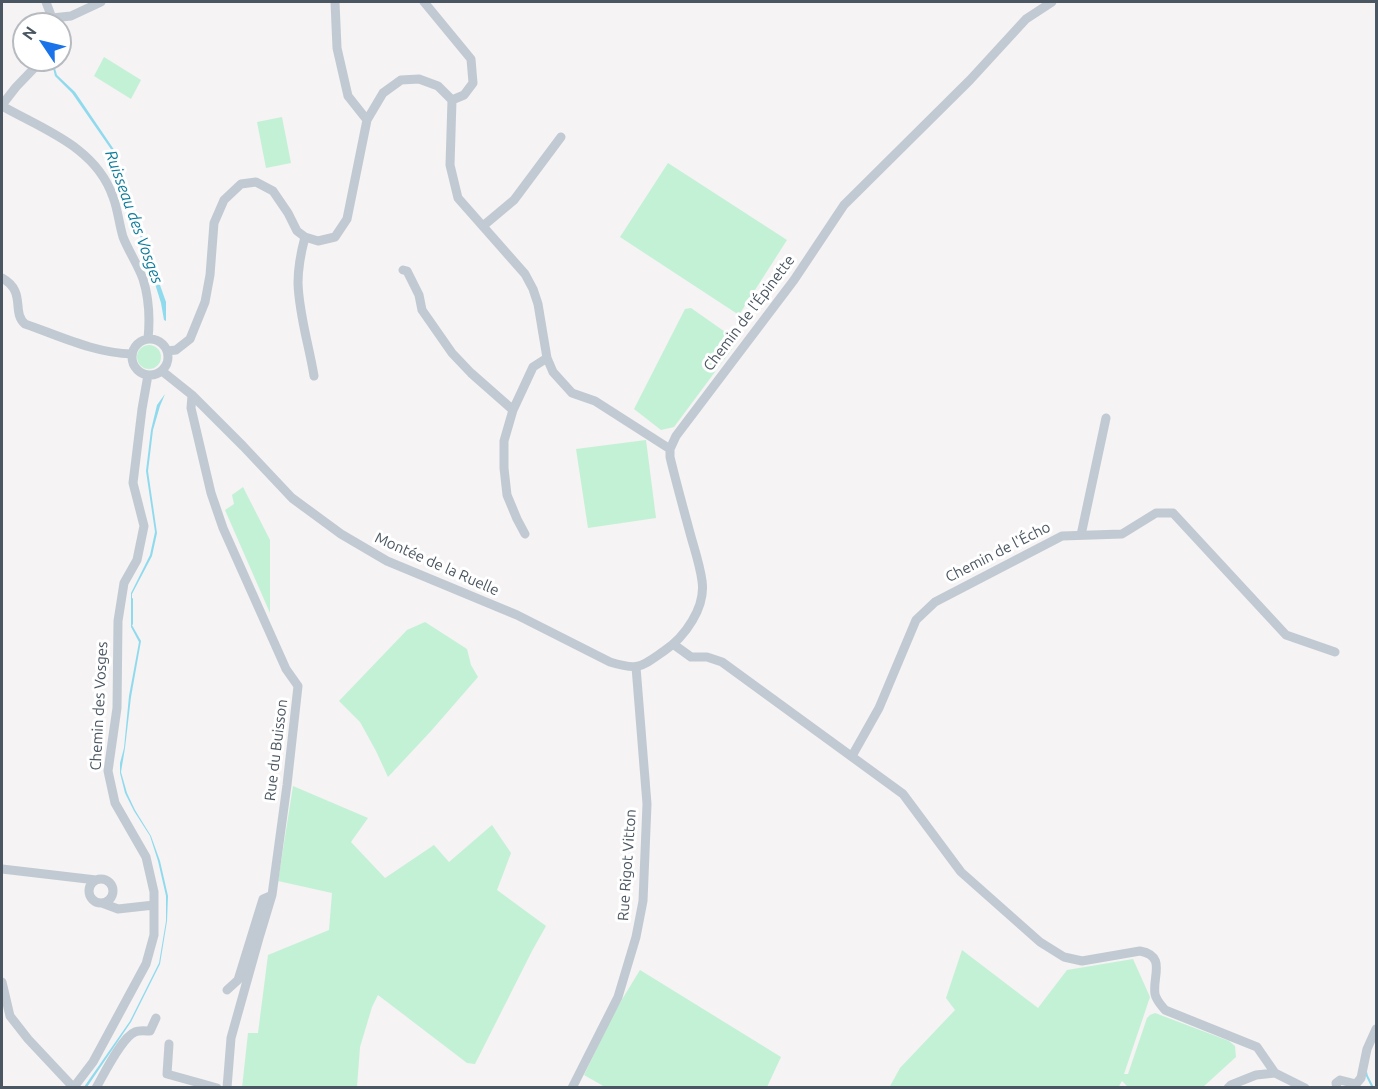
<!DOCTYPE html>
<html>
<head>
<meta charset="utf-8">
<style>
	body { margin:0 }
	#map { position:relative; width:1378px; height:1089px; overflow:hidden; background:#f5f3f3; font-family:Ubuntu,sans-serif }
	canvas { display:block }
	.frame { position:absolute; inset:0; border:3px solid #4a5661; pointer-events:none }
	.north { position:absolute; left:12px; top:12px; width:60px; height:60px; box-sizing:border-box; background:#fff; border:2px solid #b7bbc0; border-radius:50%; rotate:305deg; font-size:16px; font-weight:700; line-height:24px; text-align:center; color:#4a5661 }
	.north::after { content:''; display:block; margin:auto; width:21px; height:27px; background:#1a73e8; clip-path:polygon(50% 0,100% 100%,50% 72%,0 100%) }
</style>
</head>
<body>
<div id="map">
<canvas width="1378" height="1089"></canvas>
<div class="frame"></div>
<div class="north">N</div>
</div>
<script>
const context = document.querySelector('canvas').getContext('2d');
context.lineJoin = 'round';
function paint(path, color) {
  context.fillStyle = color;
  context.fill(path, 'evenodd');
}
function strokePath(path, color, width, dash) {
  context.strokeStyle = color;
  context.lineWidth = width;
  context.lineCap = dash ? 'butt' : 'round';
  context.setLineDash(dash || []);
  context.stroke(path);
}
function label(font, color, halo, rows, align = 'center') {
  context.font = font + ' Ubuntu,sans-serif';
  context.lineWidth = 6;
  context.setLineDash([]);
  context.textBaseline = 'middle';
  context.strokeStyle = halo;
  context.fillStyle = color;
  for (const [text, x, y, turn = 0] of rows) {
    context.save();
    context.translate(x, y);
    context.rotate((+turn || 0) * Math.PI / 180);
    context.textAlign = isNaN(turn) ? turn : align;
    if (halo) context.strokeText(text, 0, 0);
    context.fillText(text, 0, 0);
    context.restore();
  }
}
paint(new Path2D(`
	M 104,57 L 141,80 L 131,99 L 94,76 Z
	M 282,117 L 291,163 L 266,168 L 257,122 Z
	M 668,163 L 787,240 L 739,315 L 620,237 Z
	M 691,308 L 738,341 L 674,427 L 661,430 L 634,409 L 685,309 Z
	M137 357a12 12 0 1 1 24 0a12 12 0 1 1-24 0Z
	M 646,440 L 656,518 L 588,528 L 576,449 Z
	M 243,487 L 270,540 L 270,613 L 225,510 L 234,504 L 232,495 Z
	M 425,622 L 467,649 L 471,665 L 478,677 L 431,731 L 388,777 L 376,751 L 360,722 L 339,701 L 407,630 Z
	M 293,786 L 368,818 L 351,842 L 385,878 L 434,845 L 449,862 L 492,825 L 511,853 L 497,890 L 546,926 L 532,951 L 475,1064 L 467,1063 L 378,995 L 372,1007 L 360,1047 L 357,1087 L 242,1088 L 248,1033 L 258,1033 L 268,955 L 329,930 L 332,893 L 278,881 Z
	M 962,950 L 1038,1008 L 1067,970 L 1133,959 L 1150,997 L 1124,1074 L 1128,1074 L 1147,1018 L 1150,1015 L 1155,1013 L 1229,1041 L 1235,1046 L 1236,1057 L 1203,1087 L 1128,1087 L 1122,1081 L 1118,1088 L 889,1088 L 900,1068 L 955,1010 L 946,998 Z
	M 640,970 L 781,1057 L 767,1087 L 605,1087 L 584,1075 L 615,1011 Z`), '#c3f1d5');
paint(new Path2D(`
	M 55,60 L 57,60 L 54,65 L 57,75 L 75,92 L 117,154 L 139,226 L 166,302 L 166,321 L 164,320 L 161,303 L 115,155 L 72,93 L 55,76 L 52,64 Z
	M 165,394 L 160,406 L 153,430 L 148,471 L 157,533 L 152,556 L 132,594 L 132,625 L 141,641 L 131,697 L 125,748 L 121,772 L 127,793 L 135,810 L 151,836 L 160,861 L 168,896 L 167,921 L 160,964 L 131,1022 L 87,1087 L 84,1087 L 130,1021 L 159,963 L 166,921 L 166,896 L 158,861 L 150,836 L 134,811 L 125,793 L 120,773 L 120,763 L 124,748 L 129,696 L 139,642 L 131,627 L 131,593 L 150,555 L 155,532 L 146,471 L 151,430 L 157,405 Z`), '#90daee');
strokePath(new Path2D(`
	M 132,624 L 132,599
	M 1366,1072 L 1367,1076 L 1373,1088`), '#90daee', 2);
strokePath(new Path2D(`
	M 46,2 L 52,18 L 51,22
	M 335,2 L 337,48 L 348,96 L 367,120
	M 424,2 L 471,59 L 473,83 L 464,95 L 452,100
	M 52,18 L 71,16 L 101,2
	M 2,105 L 16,87 L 42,60
	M 2,106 C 44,130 96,147 113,197 C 118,210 119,224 123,237 C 129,252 138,265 143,279 C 149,298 150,319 148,339
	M 483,226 L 514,200 L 561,137
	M 305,237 C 301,252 298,268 298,283 C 299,315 309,345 314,376
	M 403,270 L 407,271 L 419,295 L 422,310 L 452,353 L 471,373 L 513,410
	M 2,278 C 27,292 11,312 25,324 C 60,336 94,353 132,354
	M132 357a18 18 0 1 1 36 0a18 18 0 1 1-36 0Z
	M 167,351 L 176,350 L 190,339 L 205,302 L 210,275 L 214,223 L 224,200 L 241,184 L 256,182 L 273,191 L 288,213 L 297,231 L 305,237 L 318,241 L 335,237 L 347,219 L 367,120 L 383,93 L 401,80 L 419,79 L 438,86 L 452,100 L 450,165 L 458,198 L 525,274 L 533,289 L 538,304 L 547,358 L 553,372 L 572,393 L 595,401 L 670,449
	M 162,371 L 192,395 L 243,446 L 292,498 L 341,534 L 387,561 L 517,615 L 610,662 C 639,671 641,667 664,651 C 685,637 706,607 702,581 C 700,565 694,548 690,533 C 683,507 676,482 670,457 L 670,449 L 676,436 L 794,280 L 844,205 L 970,80 L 1026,19 L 1052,2
	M 192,395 L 191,408 L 211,493 L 223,528 L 286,669 L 298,686 L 287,785 L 272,895 L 259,938 L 231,1038 L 227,1088
	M 525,534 L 517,519 L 507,495 L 504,468 L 504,441 L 513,410 L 533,367 L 547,358
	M 1081,535 L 1106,418
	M 673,644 L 691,657 L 707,657 L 722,662 L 903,794 L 961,872 L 1040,942 L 1064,957 L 1082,961 L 1140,951 C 1167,956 1152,977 1155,994 C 1156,1000 1161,1005 1165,1010 L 1257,1047 L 1275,1073
	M 852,756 L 879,708 L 916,620 L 935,602 L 1062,536 L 1122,534 L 1156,513 L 1173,513 L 1286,635 L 1335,652
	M 2,869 L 96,880
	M89 891a12 12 0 1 1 24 0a12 12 0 1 1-24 0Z
	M 102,903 L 118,909 L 154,905
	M 2,982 L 10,1016 L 28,1039 L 74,1088
	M 227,990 L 238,980 L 263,899 L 272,895
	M 169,1044 L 167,1074 L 203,1084
	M 74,1087 L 93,1062 L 146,964 L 154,935 L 154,892 L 146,857 L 115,803 L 108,771 L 117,708 L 118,621 L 124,583 L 137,560 L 144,526 L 133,483 L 142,409 L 148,375
	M 96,1088 C 104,1074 122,1037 135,1032 C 139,1030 146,1031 150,1031 L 156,1018
	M 203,1088 L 203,1084 L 217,1088
	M 572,1088 L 618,997 L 636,937 L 643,901 L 647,804 L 636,667
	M 1228,1088 L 1231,1085 L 1256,1075 L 1275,1073 L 1305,1088
	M 1337,1088 L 1336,1083 L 1340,1080 L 1356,1084 L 1361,1078 L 1367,1049 L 1376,1029`), '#c1cad2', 9);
label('15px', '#4a5661', '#fff', [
	["Chemin de l'Épinette",749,313,-53],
	["Chemin de l'Écho",998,552,-27],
	["Montée de la Ruelle",437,564,24],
	["Chemin des Vosges",99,706,-87],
	["Rue du Buisson",276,750,-83],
	["Rue Rigot Vitton",627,865,-86]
]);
label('italic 16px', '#0c7c9b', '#fff', [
	["Ruisseau des Vosges",134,217,70]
]);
</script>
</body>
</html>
